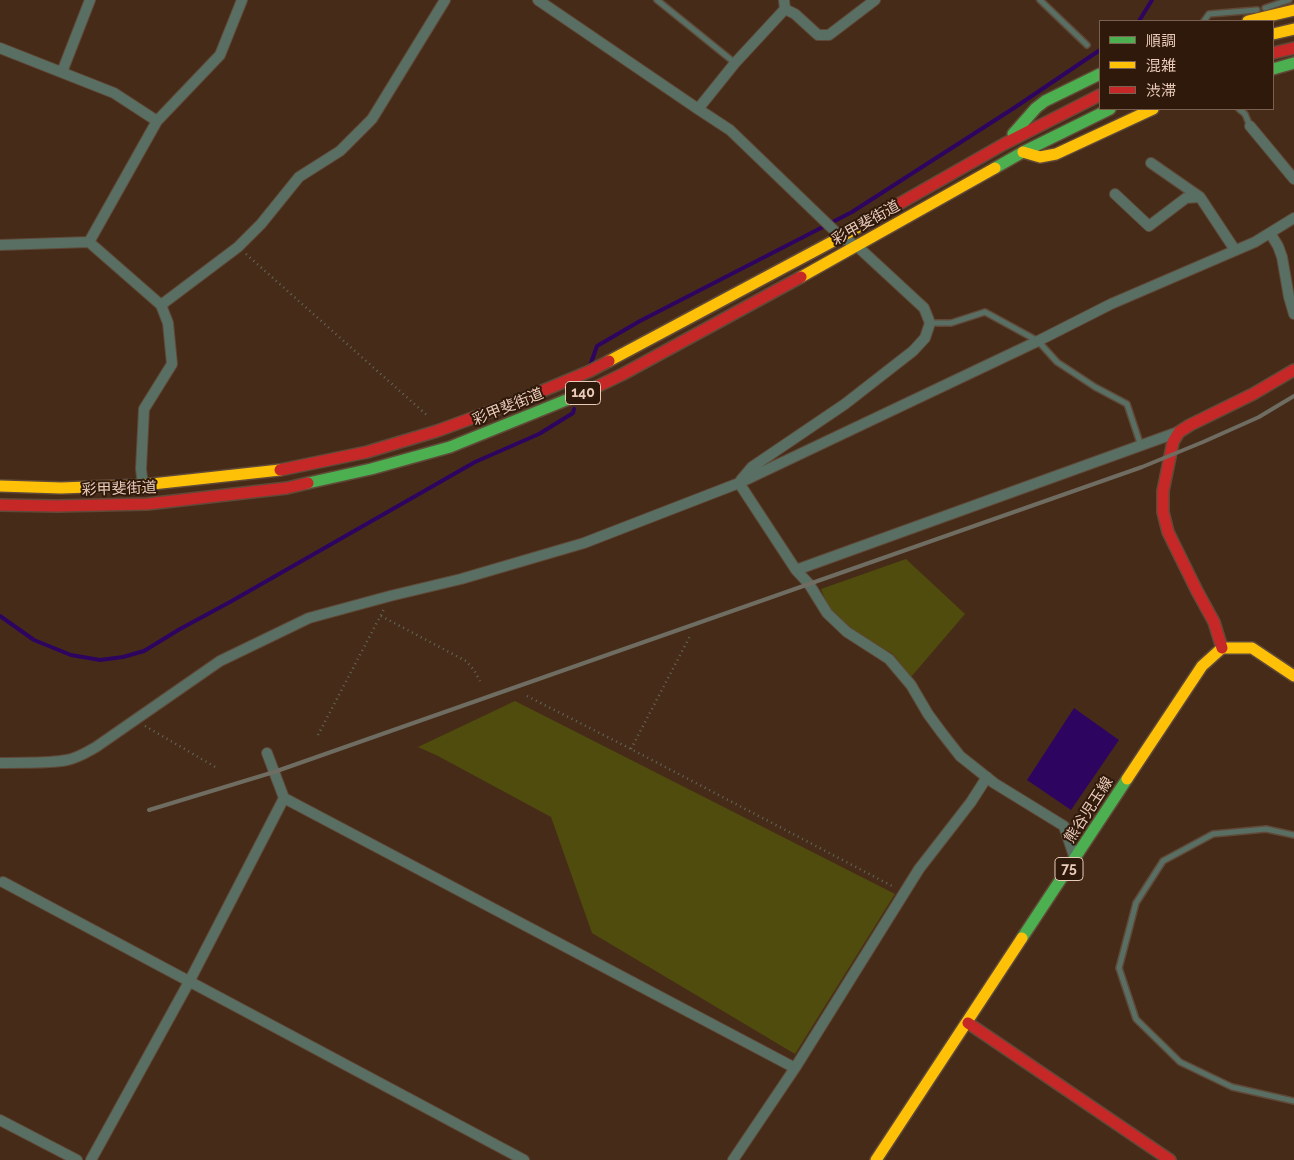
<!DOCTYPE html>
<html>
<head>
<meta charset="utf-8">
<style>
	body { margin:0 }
	#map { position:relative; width:1294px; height:1160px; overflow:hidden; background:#462c18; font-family:Raleway,"Noto Sans JP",sans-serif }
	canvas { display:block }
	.legend { position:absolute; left:1099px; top:20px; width:175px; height:90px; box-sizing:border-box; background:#2f190b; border:1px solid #7a6051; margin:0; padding:6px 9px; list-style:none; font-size:15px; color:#eacbb9 }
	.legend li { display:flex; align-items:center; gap:10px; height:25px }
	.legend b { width:25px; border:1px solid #7a6051 }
</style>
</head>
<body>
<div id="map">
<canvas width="1294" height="1160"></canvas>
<ul class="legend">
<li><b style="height:6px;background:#4caf50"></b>順調</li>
<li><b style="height:6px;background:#ffc107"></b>混雑</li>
<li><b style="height:6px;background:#c62828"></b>渋滞</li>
</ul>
</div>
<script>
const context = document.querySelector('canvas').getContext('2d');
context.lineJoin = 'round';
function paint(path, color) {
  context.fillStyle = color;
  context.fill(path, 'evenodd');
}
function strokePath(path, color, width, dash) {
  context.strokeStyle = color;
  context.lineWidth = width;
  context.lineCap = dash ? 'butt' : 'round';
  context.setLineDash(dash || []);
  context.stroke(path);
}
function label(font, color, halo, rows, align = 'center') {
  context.font = font + ' Raleway,"Noto Sans JP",sans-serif';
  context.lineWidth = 4;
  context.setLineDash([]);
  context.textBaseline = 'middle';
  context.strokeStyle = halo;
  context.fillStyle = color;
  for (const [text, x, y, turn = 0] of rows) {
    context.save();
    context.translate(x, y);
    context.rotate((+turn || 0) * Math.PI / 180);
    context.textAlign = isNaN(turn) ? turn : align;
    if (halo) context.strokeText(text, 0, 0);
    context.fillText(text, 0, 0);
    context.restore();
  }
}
paint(new Path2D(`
	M 906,559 L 965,614 L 911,677 L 893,654 L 850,630 L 830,612 L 821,589 Z
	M 515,701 L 895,894 L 795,1054 L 592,933 L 551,817 L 438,756 L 418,747 Z`), '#4f4c0d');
paint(new Path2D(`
	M 1074,708 L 1119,740 L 1071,810 L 1027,780 Z`), '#2e0461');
strokePath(new Path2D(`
	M 1139,21 L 1152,0
	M 591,363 L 597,346 L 640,321 L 852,212 L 1014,108 L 1100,50
	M 0,616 L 34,640 L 71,655 L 100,660 L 123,657 L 144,651 L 180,629 L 230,602 L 475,462 L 539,434 L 573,413 L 574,409`), '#2e0461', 4);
const lane = new Path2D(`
	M 657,0 L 735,63
	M 1040,0 L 1087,45
	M 1265,8 L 1289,0
	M 1204,21 L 1209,14 L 1257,10
	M 1239,109 L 1245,114 L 1250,126
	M 930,323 L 951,323 L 985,312 L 1038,341 L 1057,362 L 1095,387 L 1127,404 L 1141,446
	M 1294,835 L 1266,829 L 1213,834 L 1163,861 L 1136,903 L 1119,968 L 1136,1019 L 1180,1062 L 1232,1087 L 1294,1101`);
const street = new Path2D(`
	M 538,0 L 698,109 L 730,130 L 841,237 L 857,246 L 924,308 L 930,323 L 925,338 L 913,351 L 845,404 L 752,467 L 741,480
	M 785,9 L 795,14 L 818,35 L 829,35 L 875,0
	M 0,48 L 114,93 L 157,121
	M 62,72 L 90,0
	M 698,109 L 735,63 L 785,9 L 784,0
	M 1250,126 L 1294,179
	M 1151,163 L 1200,197
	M 1115,194 L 1149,226 L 1186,198 L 1200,197 L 1235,250
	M 1270,233 L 1278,246 L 1282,257 L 1289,297 L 1294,314
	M 89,242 L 157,121 L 220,55 L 242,0
	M 0,245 L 89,242 L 161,305 L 168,323 L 172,364 L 144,409 L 141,469 L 143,485
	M 161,305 L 238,247 L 261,224 L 299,177 L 340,151 L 372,119 L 445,0
	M 739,483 L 796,570 L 809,584 L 827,613 L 847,632 L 889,659 L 911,685 L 928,714 L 942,733 L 960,756 L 994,783 L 1064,826 L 1075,859
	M 796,570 L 1178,432
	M 267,753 L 284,798 L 795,1068
	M 0,763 C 22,762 46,764 67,760 C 78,758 87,752 96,747 L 220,661 L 309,618 L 390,596 L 461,579 L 584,543 L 739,483 L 1038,341 L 1111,304 L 1255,242 L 1294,218
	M 3,882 L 524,1160
	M 0,1120 L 77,1160
	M 91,1160 L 189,982 L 284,798
	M 733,1160 L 795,1068 L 919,869 L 971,802 L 987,777`);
const fast = new Path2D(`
	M 1273,69 L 1294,63
	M 1013,134 L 1036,108 L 1045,101 L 1100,74
	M 995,168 L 1023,152 L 1110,109
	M 308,483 L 371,469 L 450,447 L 586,392
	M 1022,938 L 1127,779`);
const slow = new Path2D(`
	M 1248,21 L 1294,10
	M 1273,34 L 1294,29
	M 1023,152 L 1040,157 L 1056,154 L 1153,109
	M 801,277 L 995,168
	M 609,361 L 841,237 L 890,209
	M 0,486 L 61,488 L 143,485 L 280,470
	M 1127,779 L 1202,666 L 1222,648 L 1252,648 L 1294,676
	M 876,1160 L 1022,938`);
const jam = new Path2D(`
	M 1273,53 L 1294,48
	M 890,209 L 1004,144 L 1100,95
	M 586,392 L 623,374 L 801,277
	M 280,470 L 367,452 L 437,431 L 516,402 L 590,371 L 609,361
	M 0,505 L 57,506 L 147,504 L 287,488 L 308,483
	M 1222,648 L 1214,622 L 1197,591 L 1168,532 L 1163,512 L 1163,491 L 1173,442 L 1179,432 L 1190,425 L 1253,394 L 1294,370
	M 968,1023 L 1170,1160`);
strokePath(lane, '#604938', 8);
strokePath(street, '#604938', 12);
strokePath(fast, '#604938', 14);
strokePath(slow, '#604938', 14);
strokePath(jam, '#604938', 14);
strokePath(new Path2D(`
	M 246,254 L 429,417
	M 381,616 L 466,661 L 474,670 L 480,681
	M 527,696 L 631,749 L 894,887
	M 145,726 L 217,768
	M 318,735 L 384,609
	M 631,749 L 690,636`), '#62695e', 2.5, [1, 4]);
strokePath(lane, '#596f64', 5);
strokePath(street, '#596f64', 10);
strokePath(fast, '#4caf50', 11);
strokePath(slow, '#ffc107', 11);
strokePath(jam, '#c62828', 11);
strokePath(new Path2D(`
	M 149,810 L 274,772 L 1142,467 L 1203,442 L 1259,417 L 1294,396`), '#6f6d61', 4);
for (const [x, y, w] of [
	[583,393,35],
	[1069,869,28]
]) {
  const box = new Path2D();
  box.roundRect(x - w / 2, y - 11.5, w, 23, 4);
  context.fillStyle = '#2f190b';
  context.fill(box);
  strokePath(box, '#eacbb9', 1);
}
label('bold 14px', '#eacbb9', null, [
	["140",583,393],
	["75",1069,869]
]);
label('15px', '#eacbb9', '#2f190b', [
	["彩甲斐街道",866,223,-29],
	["彩甲斐街道",508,407,-22],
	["彩甲斐街道",119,489,-2],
	["熊谷児玉線",1089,810,-57]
]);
</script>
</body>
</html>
